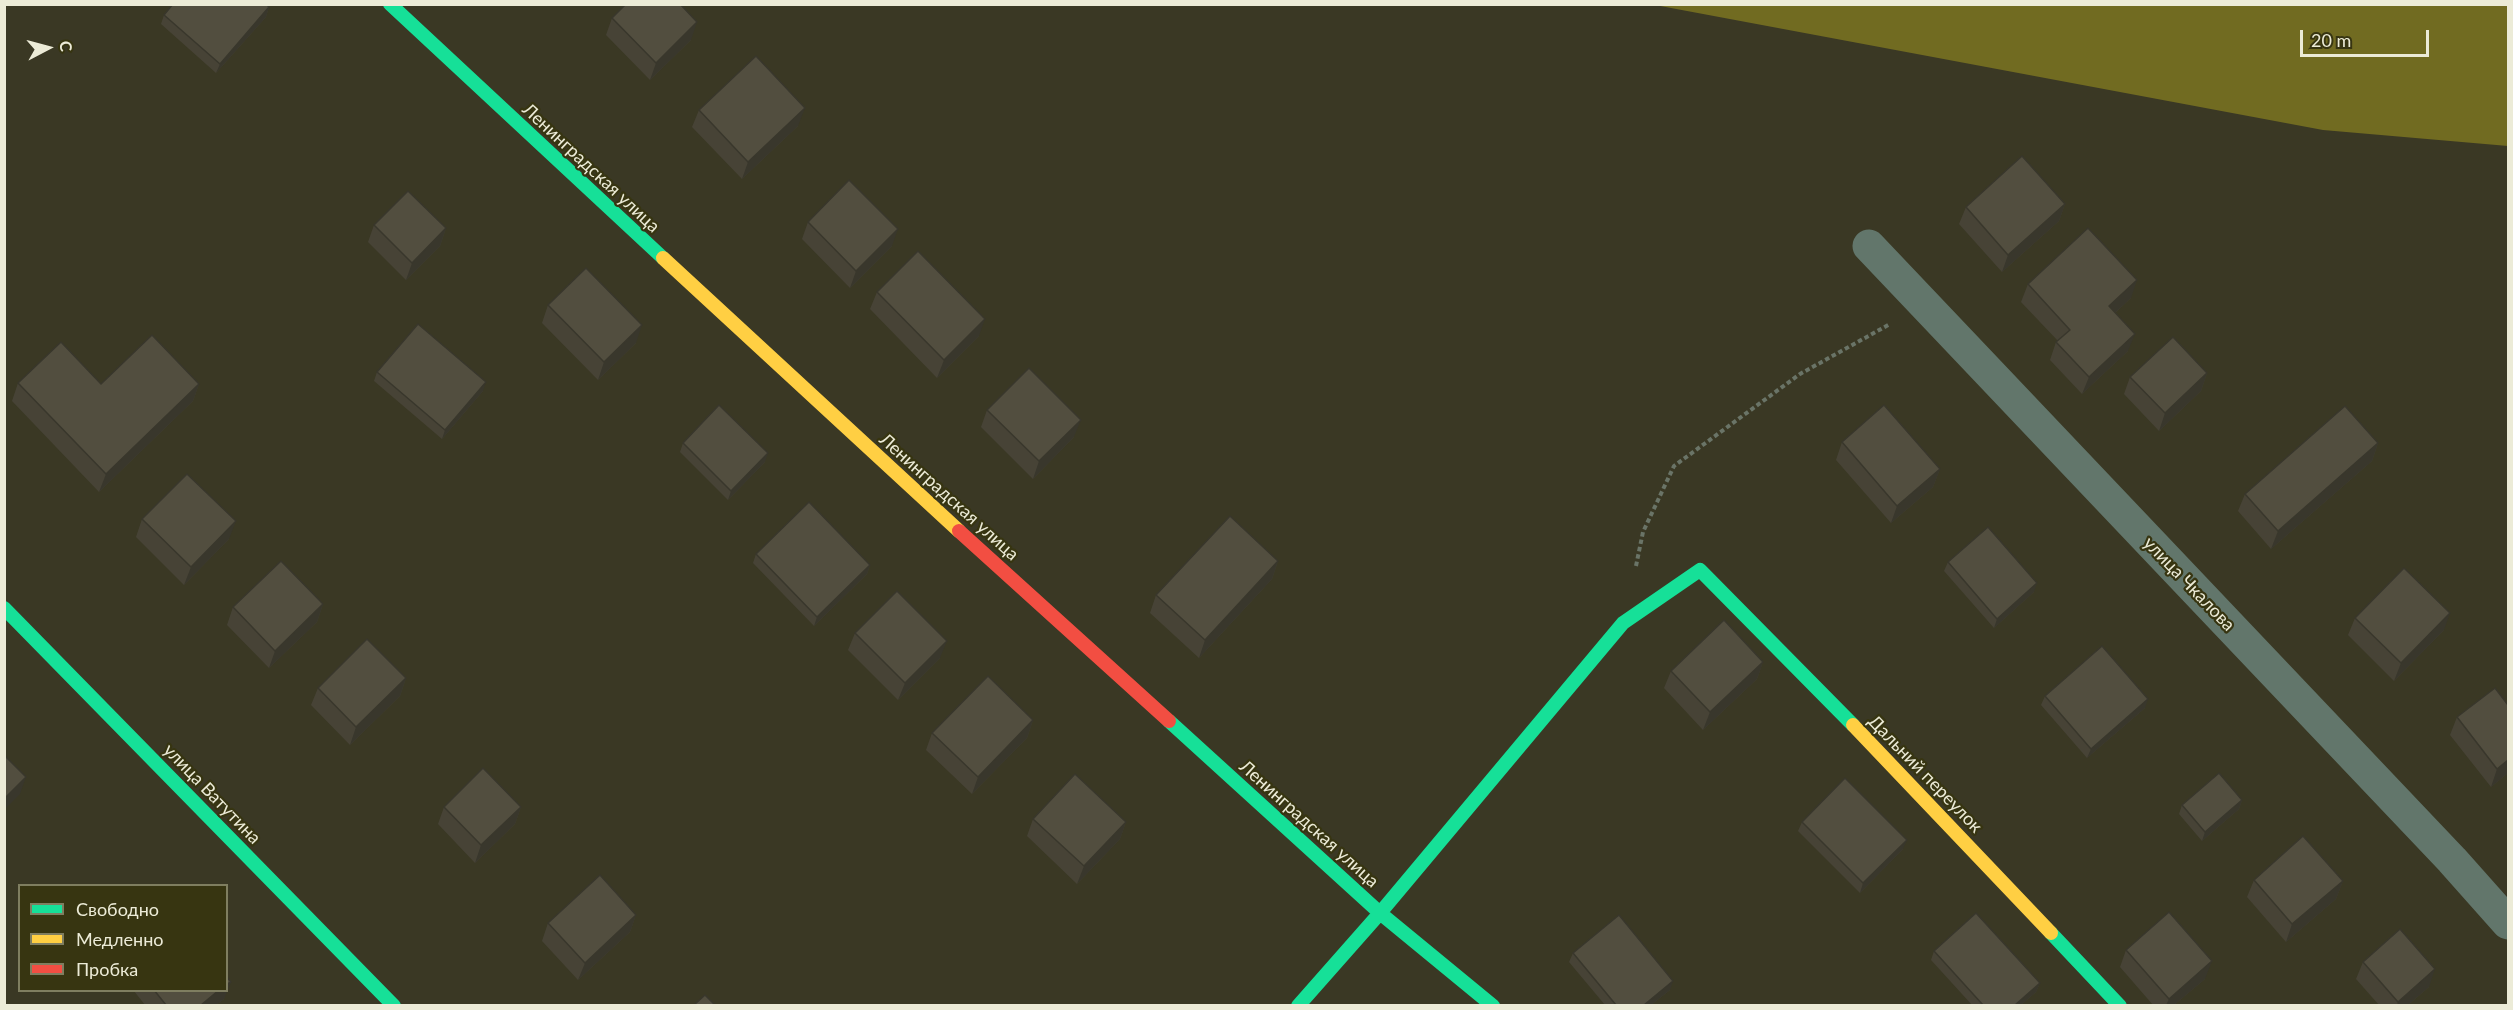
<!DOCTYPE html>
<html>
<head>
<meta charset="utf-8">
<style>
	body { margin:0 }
	#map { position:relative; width:2513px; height:1010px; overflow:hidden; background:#3a3824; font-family:Lato,sans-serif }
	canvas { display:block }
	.frame { position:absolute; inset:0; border:6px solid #ecebd7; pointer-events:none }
	.legend { position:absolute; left:18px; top:884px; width:210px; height:108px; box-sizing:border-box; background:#373511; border:2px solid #7f7e60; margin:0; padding:8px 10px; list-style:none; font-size:18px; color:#ecebd7 }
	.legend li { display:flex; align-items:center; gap:12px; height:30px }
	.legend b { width:30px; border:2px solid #7f7e60 }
	.north { position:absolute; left:18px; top:18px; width:60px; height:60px; -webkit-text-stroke:4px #373511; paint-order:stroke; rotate:84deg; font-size:16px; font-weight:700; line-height:24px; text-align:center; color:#ecebd7 }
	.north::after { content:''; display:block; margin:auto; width:21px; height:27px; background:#ecebd7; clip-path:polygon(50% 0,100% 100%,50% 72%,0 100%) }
	.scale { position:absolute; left:2300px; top:30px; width:129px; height:27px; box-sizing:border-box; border:3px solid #ecebd7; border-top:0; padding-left:8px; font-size:18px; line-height:21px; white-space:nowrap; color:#ecebd7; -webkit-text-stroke:4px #373511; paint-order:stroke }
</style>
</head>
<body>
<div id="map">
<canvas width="2513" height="1010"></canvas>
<div class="frame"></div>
<ul class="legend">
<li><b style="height:8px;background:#16e098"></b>Свободно</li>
<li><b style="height:8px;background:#ffcf43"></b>Медленно</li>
<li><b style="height:8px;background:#f24e42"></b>Пробка</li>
</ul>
<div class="north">С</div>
<div class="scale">20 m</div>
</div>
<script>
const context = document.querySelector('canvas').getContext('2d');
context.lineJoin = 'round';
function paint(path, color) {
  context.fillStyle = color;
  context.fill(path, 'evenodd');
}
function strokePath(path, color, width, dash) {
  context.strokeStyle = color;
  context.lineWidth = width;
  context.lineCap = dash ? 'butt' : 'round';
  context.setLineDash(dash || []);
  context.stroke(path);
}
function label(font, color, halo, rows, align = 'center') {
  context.font = font + ' Lato,sans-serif';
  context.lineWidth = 4.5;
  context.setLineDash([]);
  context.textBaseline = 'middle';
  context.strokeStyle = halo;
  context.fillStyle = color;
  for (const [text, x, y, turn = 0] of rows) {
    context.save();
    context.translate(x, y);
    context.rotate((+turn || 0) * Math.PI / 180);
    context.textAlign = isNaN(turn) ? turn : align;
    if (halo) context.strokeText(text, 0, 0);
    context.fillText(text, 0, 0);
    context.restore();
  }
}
paint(new Path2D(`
	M 1655,5 L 2508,5 L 2508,146 L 2323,130 Z`), '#716b21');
strokePath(new Path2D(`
	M 1636,566 L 1643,532 L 1674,466 L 1800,374 L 1890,324`), '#6a7467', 4, [4.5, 3]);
strokePath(new Path2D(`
	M 1869,246 L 2452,860 L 2508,923`), '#62766b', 33);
strokePath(new Path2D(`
	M 390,4 L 663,258
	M 4,608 L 394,1006
	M 1169,721 L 1380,913 L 1493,1006
	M 2051,933 L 2120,1006
	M 1298,1006 L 1380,913 L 1623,623 L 1700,570 L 1853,725`), '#16e098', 14);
strokePath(new Path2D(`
	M 663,258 L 959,531
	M 1853,725 L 2051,933`), '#ffcf43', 14);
strokePath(new Path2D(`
	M 959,531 L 1169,721`), '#f24e42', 14);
paint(new Path2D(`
	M 269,7 L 266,17 L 216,73 L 161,24 L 164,15 Z
	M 612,18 L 691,40 L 650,80 L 606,35 Z
	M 699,110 L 798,126 L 742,179 L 692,127 Z
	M 2065,204 L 2059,221 L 2002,272 L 1959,224 L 1966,207 Z
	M 808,222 L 892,246 L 850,288 L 802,239 Z
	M 374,225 L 446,228 L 440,246 L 406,280 L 368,242 Z
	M 2028,284 L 2131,298 L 2115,313 L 2128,351 L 2082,394 L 2050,360 L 2056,342 L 2058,341 L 2021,302 Z
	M 877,292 L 979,336 L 937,378 L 870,309 Z
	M 548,305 L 636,343 L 598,380 L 542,323 Z
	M 377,372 L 483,391 L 442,439 L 374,381 Z
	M 2207,373 L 2201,391 L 2159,431 L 2124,394 L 2130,377 Z
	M 18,383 L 101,384 L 199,384 L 193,401 L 99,492 L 12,401 Z
	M 987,410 L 1074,437 L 1033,479 L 981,427 Z
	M 1842,442 L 1940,469 L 1933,487 L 1891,523 L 1836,460 Z
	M 683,443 L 765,462 L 728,500 L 680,452 Z
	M 2378,443 L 2372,461 L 2271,549 L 2238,511 L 2245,494 Z
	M 142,519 L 229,539 L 184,585 L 136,537 Z
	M 756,554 L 870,565 L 867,574 L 814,626 L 753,563 Z
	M 1278,561 L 1272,579 L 1199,658 L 1150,613 L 1156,595 Z
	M 1948,562 L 2034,592 L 1994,628 L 1944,571 Z
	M 323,604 L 317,622 L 269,668 L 227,625 L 233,607 Z
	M 2355,618 L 2444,630 L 2394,681 L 2348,635 Z
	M 855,633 L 940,658 L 898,700 L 848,650 Z
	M 1763,662 L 1757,679 L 1703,730 L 1664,688 L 1671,671 Z
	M 406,678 L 400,696 L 350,745 L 311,705 L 318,688 Z
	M 2045,696 L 2145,708 L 2087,758 L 2041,705 Z
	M 2457,717 L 2508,773 L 2491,787 L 2450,735 Z
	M 1033,720 L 1027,738 L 972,794 L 926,750 L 932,733 Z
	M 2242,800 L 2239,809 L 2202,841 L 2179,814 L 2182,805 Z
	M 444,807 L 521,807 L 515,824 L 475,863 L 438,824 Z
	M 1033,819 L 1126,822 L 1120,839 L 1077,884 L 1027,836 Z
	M 1802,822 L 1903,849 L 1860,893 L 1798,831 Z
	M 2254,880 L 2343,881 L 2336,899 L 2286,942 L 2247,897 Z
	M 636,915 L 630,932 L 578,980 L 542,941 L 548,923 Z
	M 2126,950 L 2205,979 L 2174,1005 L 2153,1005 L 2120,967 Z
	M 1934,951 L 2040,983 L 2036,992 L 2021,1005 L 1972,1005 L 1931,960 Z
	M 1573,953 L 1670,990 L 1651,1005 L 1605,1005 L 1569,962 Z
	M 2363,962 L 2429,987 L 2408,1005 L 2379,1005 L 2356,979 Z
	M 134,990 L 226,990 L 224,999 L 216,1005 L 145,1005 L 134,991 Z`), '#474336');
paint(new Path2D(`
	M 269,7 L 266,17 L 216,73 L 220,64 Z
	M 697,22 L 691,40 L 650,80 L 656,63 Z
	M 805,108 L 798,126 L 742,179 L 748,162 Z
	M 2065,204 L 2059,221 L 2002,272 L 2008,255 Z
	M 446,228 L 440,246 L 406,280 L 412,263 Z
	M 898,229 L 892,246 L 850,288 L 856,271 Z
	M 2137,280 L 2131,298 L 2103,324 L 2109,306 Z
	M 985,319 L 979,336 L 937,378 L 944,360 Z
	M 642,325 L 636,343 L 598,380 L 604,362 Z
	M 2135,334 L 2128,351 L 2082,394 L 2089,377 Z
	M 2207,373 L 2201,391 L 2159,431 L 2165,413 Z
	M 486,382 L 483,391 L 442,439 L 445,430 Z
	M 199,384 L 193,401 L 99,492 L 106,474 Z
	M 1081,420 L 1074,437 L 1033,479 L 1039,461 Z
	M 2378,443 L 2372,461 L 2271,549 L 2278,531 Z
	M 768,453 L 765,462 L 728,500 L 731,491 Z
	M 1940,469 L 1933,487 L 1891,523 L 1897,506 Z
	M 236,521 L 229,539 L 184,585 L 191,567 Z
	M 1278,561 L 1272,579 L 1199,658 L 1205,640 Z
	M 870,565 L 867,574 L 814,626 L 817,617 Z
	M 2037,583 L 2034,592 L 1994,628 L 1997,619 Z
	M 323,604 L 317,622 L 269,668 L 275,651 Z
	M 2450,613 L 2444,630 L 2394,681 L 2401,663 Z
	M 947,641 L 940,658 L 898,700 L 905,683 Z
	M 1763,662 L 1757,679 L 1703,730 L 1710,712 Z
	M 406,678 L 400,696 L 350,745 L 356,727 Z
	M 2148,699 L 2145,708 L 2087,758 L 2091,749 Z
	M 1033,720 L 1027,738 L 972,794 L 978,777 Z
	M 2508,760 L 2508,773 L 2491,787 L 2497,769 Z
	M 26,777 L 20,794 L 4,810 L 4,799 Z
	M 2242,800 L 2239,809 L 2202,841 L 2205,832 Z
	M 521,807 L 515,824 L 475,863 L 481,845 Z
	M 1126,822 L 1120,839 L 1077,884 L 1084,866 Z
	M 1907,840 L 1903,849 L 1860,893 L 1863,883 Z
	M 2343,881 L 2336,899 L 2286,942 L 2292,924 Z
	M 636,915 L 630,932 L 578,980 L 585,963 Z
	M 2212,961 L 2205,979 L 2174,1005 L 2166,1005 L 2169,999 Z
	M 2435,969 L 2429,987 L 2408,1005 L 2397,1005 L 2398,1002 Z
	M 1673,981 L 1670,990 L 1651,1005 L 1644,1005 Z
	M 231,982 L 224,999 L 216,1005 L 201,1005 L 219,990 L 226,990 L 226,985 Z
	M 2040,983 L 2036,992 L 2021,1005 L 2015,1005 Z`), '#39372c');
const building = new Path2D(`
	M 173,4 L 266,4 L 269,7 L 220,64 L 164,15 Z
	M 626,4 L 680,4 L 697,22 L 656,63 L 612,18 Z
	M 756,56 L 805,108 L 748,162 L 699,110 Z
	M 2022,156 L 2065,204 L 2008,255 L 1966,207 Z
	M 849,180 L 898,229 L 856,271 L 808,222 Z
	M 408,191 L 446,228 L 412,263 L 374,225 Z
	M 2088,228 L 2137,280 L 2109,306 L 2135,334 L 2089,377 L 2056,342 L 2070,330 L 2028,284 Z
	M 918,251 L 985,319 L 944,360 L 877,292 Z
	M 586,268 L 642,325 L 604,362 L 548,305 Z
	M 418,324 L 486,382 L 445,430 L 377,372 Z
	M 152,335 L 199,384 L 106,474 L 18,383 L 61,342 L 101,384 Z
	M 2173,337 L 2207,373 L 2165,413 L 2130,377 Z
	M 1029,368 L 1081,420 L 1039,461 L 987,410 Z
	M 719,405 L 768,453 L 731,491 L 683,443 Z
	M 1884,405 L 1940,469 L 1897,506 L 1842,442 Z
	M 2345,406 L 2378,443 L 2278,531 L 2245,494 Z
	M 187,474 L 236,521 L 191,567 L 142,519 Z
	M 809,502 L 870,565 L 817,617 L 756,554 Z
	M 1230,516 L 1278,561 L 1205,640 L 1156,595 Z
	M 1988,527 L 2037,583 L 1997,619 L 1948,562 Z
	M 281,561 L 323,604 L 275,651 L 233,607 Z
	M 2404,568 L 2450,613 L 2401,663 L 2355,618 Z
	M 897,591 L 947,641 L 905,683 L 855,633 Z
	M 1724,620 L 1763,662 L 1710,712 L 1671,671 Z
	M 367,639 L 406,678 L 356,727 L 318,688 Z
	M 2102,646 L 2148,699 L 2091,749 L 2045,696 Z
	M 988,676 L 1033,720 L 978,777 L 932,733 Z
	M 2495,688 L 2508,705 L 2508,760 L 2497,769 L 2457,717 Z
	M 4,755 L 26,777 L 4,799 Z
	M 483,768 L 521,807 L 481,845 L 444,807 Z
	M 2219,773 L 2242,800 L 2205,832 L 2182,805 Z
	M 1075,774 L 1126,822 L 1084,866 L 1033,819 Z
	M 1845,778 L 1907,840 L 1863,883 L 1802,822 Z
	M 2303,836 L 2343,881 L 2292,924 L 2254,880 Z
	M 600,875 L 636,915 L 585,963 L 548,923 Z
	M 2169,912 L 2212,961 L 2169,999 L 2126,950 Z
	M 1976,913 L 2040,983 L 2015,1005 L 1983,1005 L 1934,951 Z
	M 1619,915 L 1673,981 L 1644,1005 L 1616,1005 L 1573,953 Z
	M 2400,929 L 2435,969 L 2398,1002 L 2363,962 Z
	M 226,976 L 231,982 L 226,985 Z
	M 154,990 L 219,990 L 201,1005 L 166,1005 Z
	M 705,995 L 715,1005 L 694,1005 Z`);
paint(building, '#524e3f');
strokePath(building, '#39372c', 1.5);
label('18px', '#ecebd7', '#373511', [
	["Ленинградская улица",591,168,43],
	["Ленинградская улица",949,497,42],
	["улица Чкалова",2189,584,46],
	["Дальний переулок",1925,774,46],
	["улица Ватутина",212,794,46],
	["Ленинградская улица",1309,824,42]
]);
</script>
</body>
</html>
